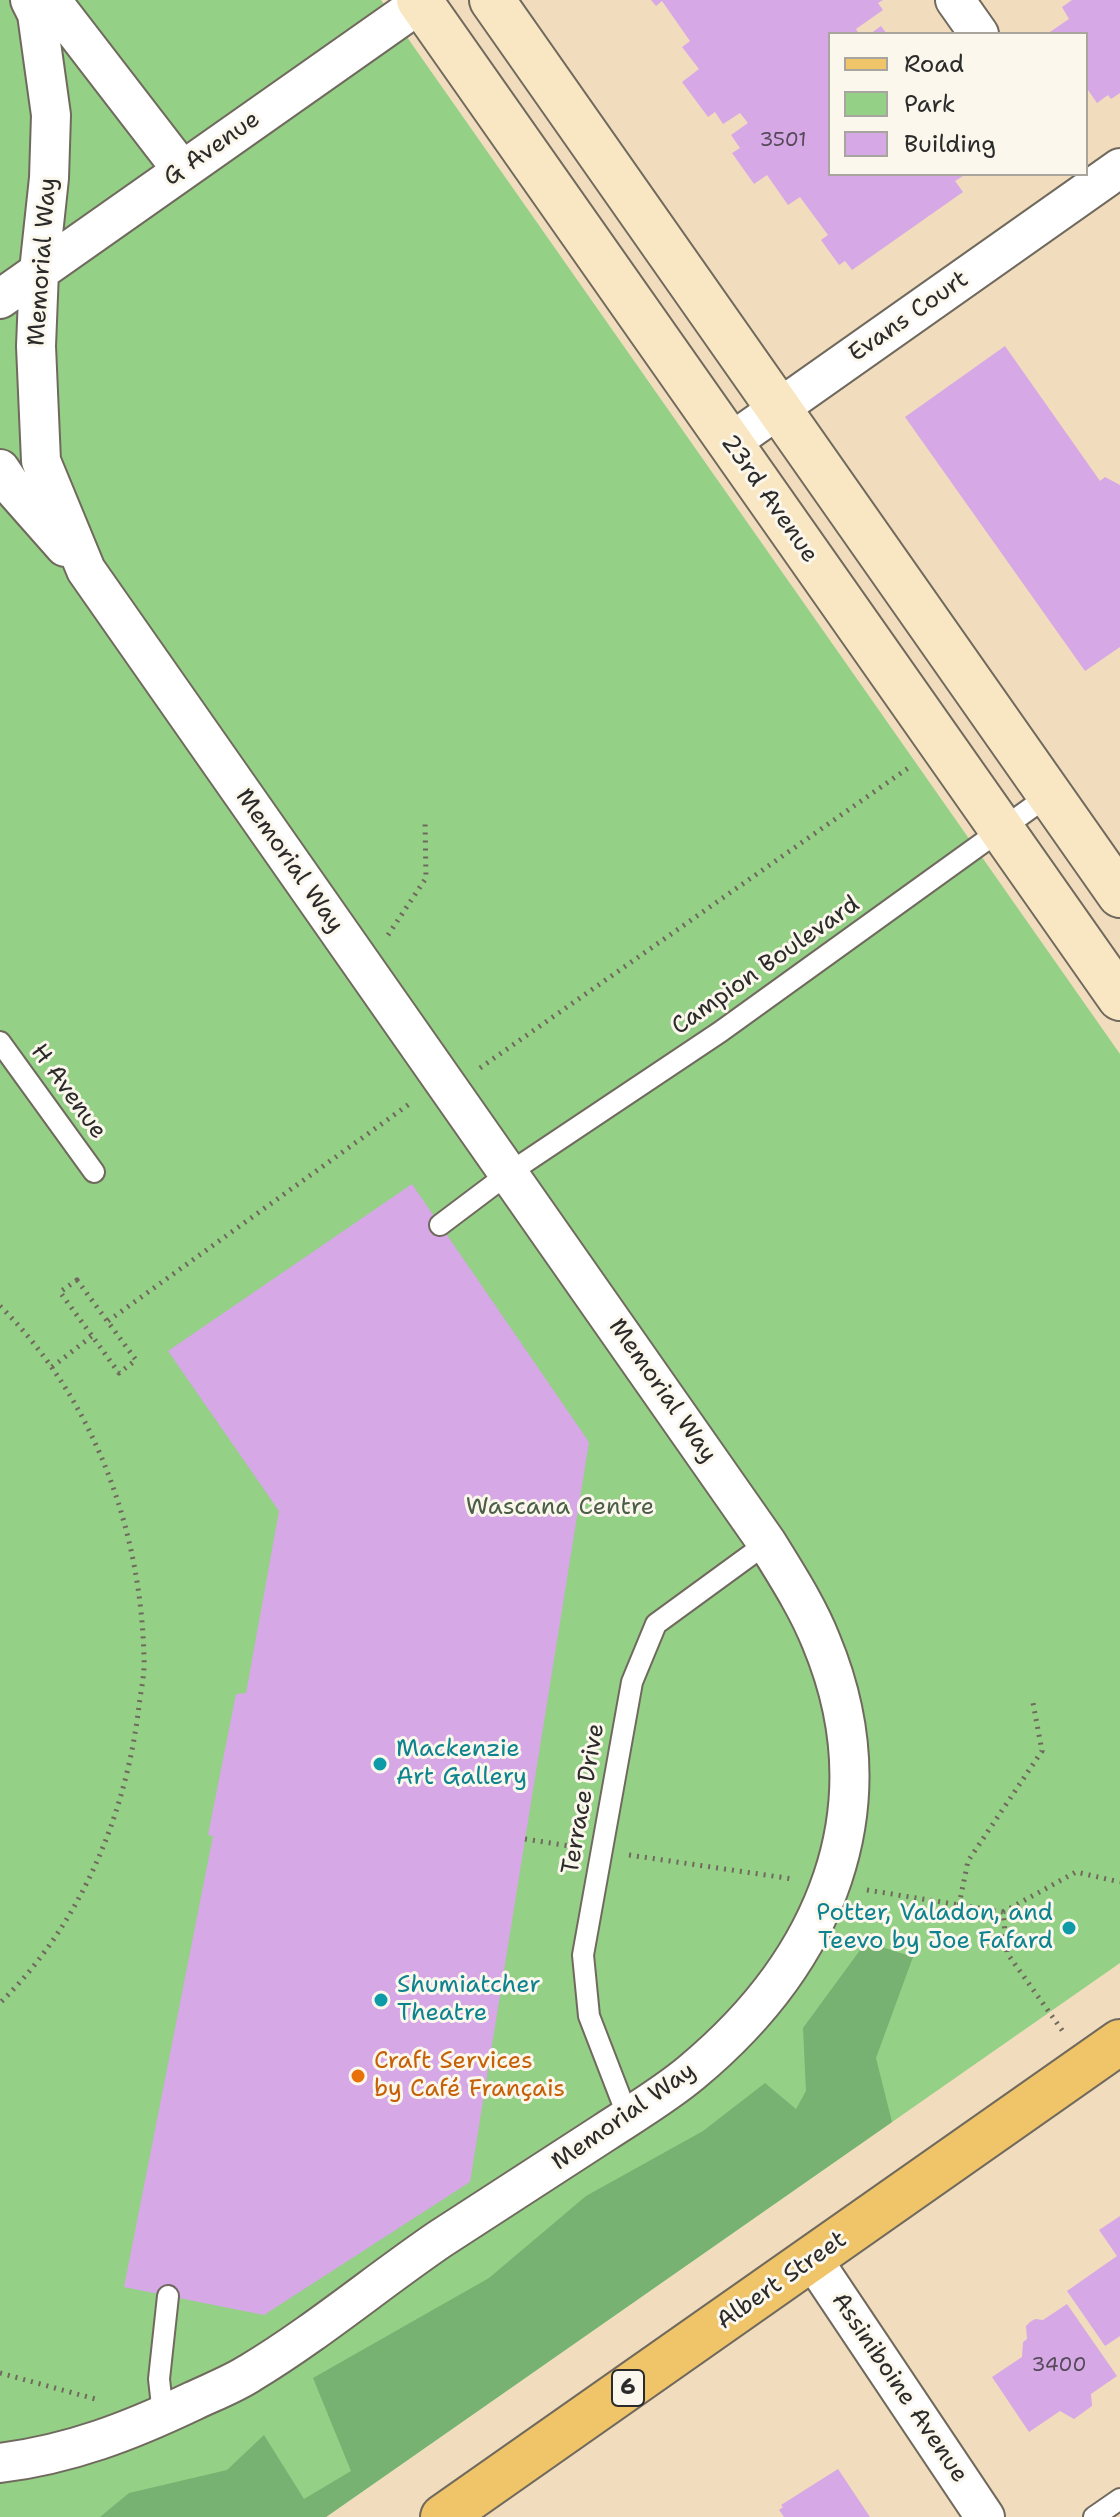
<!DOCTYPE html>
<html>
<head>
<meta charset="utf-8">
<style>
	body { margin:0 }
	#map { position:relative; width:1120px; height:2517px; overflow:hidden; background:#f1ddbd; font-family:"Shantell Sans",sans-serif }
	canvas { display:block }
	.legend { position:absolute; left:828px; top:32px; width:260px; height:144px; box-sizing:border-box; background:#fbf7ec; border:2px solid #a8a59f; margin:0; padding:10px 14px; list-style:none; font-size:24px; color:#2b2b2b }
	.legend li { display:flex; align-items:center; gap:16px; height:40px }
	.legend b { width:40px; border:2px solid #a8a59f }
</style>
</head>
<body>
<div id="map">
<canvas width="1120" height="2517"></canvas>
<ul class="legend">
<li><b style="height:10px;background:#f0c469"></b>Road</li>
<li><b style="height:22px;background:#94d085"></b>Park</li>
<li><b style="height:22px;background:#d6a8e5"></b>Building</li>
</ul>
</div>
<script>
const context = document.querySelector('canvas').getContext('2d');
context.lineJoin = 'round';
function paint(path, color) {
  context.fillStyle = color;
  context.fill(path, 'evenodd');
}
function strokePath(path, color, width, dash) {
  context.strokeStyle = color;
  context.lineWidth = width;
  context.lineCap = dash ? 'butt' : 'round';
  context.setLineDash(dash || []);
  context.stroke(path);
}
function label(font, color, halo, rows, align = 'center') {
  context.font = font + ' "Shantell Sans",sans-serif';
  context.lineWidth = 6;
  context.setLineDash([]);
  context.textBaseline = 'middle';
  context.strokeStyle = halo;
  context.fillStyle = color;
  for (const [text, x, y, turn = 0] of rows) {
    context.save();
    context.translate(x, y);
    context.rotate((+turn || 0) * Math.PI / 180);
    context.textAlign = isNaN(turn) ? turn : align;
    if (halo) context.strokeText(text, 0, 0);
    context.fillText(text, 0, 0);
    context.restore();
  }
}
paint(new Path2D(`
	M 0,0 L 381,0 L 1120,1054 L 1120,1963 L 326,2517 L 0,2517 Z`), '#94d085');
paint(new Path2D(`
	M 866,1942 L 913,1957 L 876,2058 L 892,2122 L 326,2517 L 100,2517 L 129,2493 L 227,2470 L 264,2435 L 304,2499 L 351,2471 L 313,2378 L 489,2278 L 586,2196 L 703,2131 L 765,2083 L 796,2109 L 806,2091 L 803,2028 Z`), '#77b272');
paint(new Path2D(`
	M 651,0 L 883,0 L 878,3 L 883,10 L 856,29 L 859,34 L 830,34 L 830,174 L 962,174 L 963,176 L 955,181 L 963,192 L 852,270 L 845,261 L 839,265 L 821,240 L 828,235 L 800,197 L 788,205 L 767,175 L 754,184 L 732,153 L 740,148 L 731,135 L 748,123 L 740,113 L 723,124 L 715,112 L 708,117 L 682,82 L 699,69 L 682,47 L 690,41 L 662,1 L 656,6 Z
	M 1072,0 L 1120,0 L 1120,93 L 1111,99 L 1108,95 L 1097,103 L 1086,87 L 1086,34 L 1047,34 L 1069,19 L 1062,7 Z
	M 881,26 L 887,34 L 870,34 Z
	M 1005,346 L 1100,481 L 1105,477 L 1120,485 L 1120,647 L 1085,671 L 905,417 Z
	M 412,1184 L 589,1442 L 470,2182 L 264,2315 L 124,2287 L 213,1836 L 208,1835 L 236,1694 L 246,1693 L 279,1511 L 168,1351 Z
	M 1120,2216 L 1120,2336 L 1105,2346 L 1067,2291 L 1117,2256 L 1099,2230 Z
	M 1067,2304 L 1117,2376 L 1091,2394 L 1092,2406 L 1074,2419 L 1060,2411 L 1029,2432 L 992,2377 L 1022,2357 L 1023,2342 L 1027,2339 L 1026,2326 L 1030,2322 L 1035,2319 L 1043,2320 Z
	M 838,2469 L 870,2517 L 784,2517 L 779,2510 L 783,2507 L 781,2505 Z`), '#d6a8e5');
const lane = new Path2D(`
	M 0,1042 L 94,1172
	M 440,1225 L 509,1173 L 720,1032 L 1049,795
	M 628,2117 L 589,2016 L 583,1955 L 632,1682 L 656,1624 L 767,1543
	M 163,2415 L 159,2379 L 168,2296
	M 1094,2517 L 1120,2499`);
const street = new Path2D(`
	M 51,0 L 182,170
	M 955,0 L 979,34
	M 0,299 L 425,0
	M 730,443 L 1120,168
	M 0,469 L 12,487 L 65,547
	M 813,2260 L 985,2517
	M 0,2463 C 71,2454 130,2431 193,2401 C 212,2392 233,2384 250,2373 C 315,2334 377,2282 440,2239 C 495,2203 550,2168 605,2132 C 634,2113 666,2094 692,2072 C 825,1961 891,1809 821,1641 C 807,1606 786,1574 767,1543 L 86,570 L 41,461 L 36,346 L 39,271 L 49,178 L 51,115 L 37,14 L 30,0`);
const secondary = new Path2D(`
	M 419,0 L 1120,998
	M 492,0 L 1120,895`);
const primary = new Path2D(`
	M 443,2517 L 1120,2042`);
strokePath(lane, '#70695e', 24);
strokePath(street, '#70695e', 42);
strokePath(secondary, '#70695e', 48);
strokePath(primary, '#70695e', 48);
strokePath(new Path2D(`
	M 388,935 L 426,878 L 425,820
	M 480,1068 L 911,766
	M 77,1280 L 136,1360 L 119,1373 L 60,1292 Z
	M 0,1306 C 93,1398 141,1528 144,1658 C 145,1673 141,1690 139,1706 C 126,1816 80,1925 0,2003
	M 108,1321 L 412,1102
	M 52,1367 L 92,1336
	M 525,1839 L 576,1847
	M 629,1855 L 793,1879
	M 867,1890 L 1003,1912 L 1007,1953 L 1064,2033
	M 959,1905 L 968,1861 L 1042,1751 L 1033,1703
	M 1003,1912 L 1076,1872 L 1120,1882
	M 0,2373 L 99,2400`), '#70695e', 5, [2, 6]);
strokePath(lane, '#fff', 20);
strokePath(street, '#fff', 38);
strokePath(secondary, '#f9e7c3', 44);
strokePath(primary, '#f0c469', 44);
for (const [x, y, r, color] of [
	[380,1764,8,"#0f9aa8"],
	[1069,1928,8,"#0f9aa8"],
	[381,2000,8,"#0f9aa8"],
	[358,2076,8,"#e8710a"]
]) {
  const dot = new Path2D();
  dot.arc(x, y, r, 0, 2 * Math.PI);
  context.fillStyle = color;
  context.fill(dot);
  strokePath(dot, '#fbf7ec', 3);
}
label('20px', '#564a5a', null, [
	["3501",783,141],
	["3400",1059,2366]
]);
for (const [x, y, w] of [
	[628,2388,32]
]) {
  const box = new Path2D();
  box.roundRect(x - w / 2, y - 18, w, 36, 6);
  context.fillStyle = '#fbf7ec';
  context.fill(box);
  strokePath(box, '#2b2b2b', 2);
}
label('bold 22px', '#2b2b2b', null, [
	["6",628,2388]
]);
label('24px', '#2b2b2b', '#fbf7ec', [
	["G Avenue",212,149,-35],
	["Memorial Way",43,262,-86],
	["Evans Court",909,317,-35],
	["23rd Avenue",769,499,55],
	["Memorial Way",289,861,55],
	["Campion Boulevard",766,966,-35],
	["H Avenue",68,1092,54],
	["Memorial Way",662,1391,55],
	["Terrace Drive",584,1799,-80],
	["Memorial Way",624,2117,-35],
	["Albert Street",782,2281,-35],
	["Assiniboine Avenue",899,2388,56]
]);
label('24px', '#4a5d46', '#fbf7ec', [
	["Wascana Centre",560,1508]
]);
label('24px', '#0d838f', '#fbf7ec', [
	["Mackenzie",396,1750],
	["Art Gallery",396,1778],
	["Potter, Valadon, and",1053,1914,"right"],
	["Teevo by Joe Fafard",1053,1942,"right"],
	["Shumiatcher",397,1986],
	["Theatre",397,2014]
], 'left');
label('24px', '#c56008', '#fbf7ec', [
	["Craft Services",374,2062],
	["by Café Français",374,2090]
], 'left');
</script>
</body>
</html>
